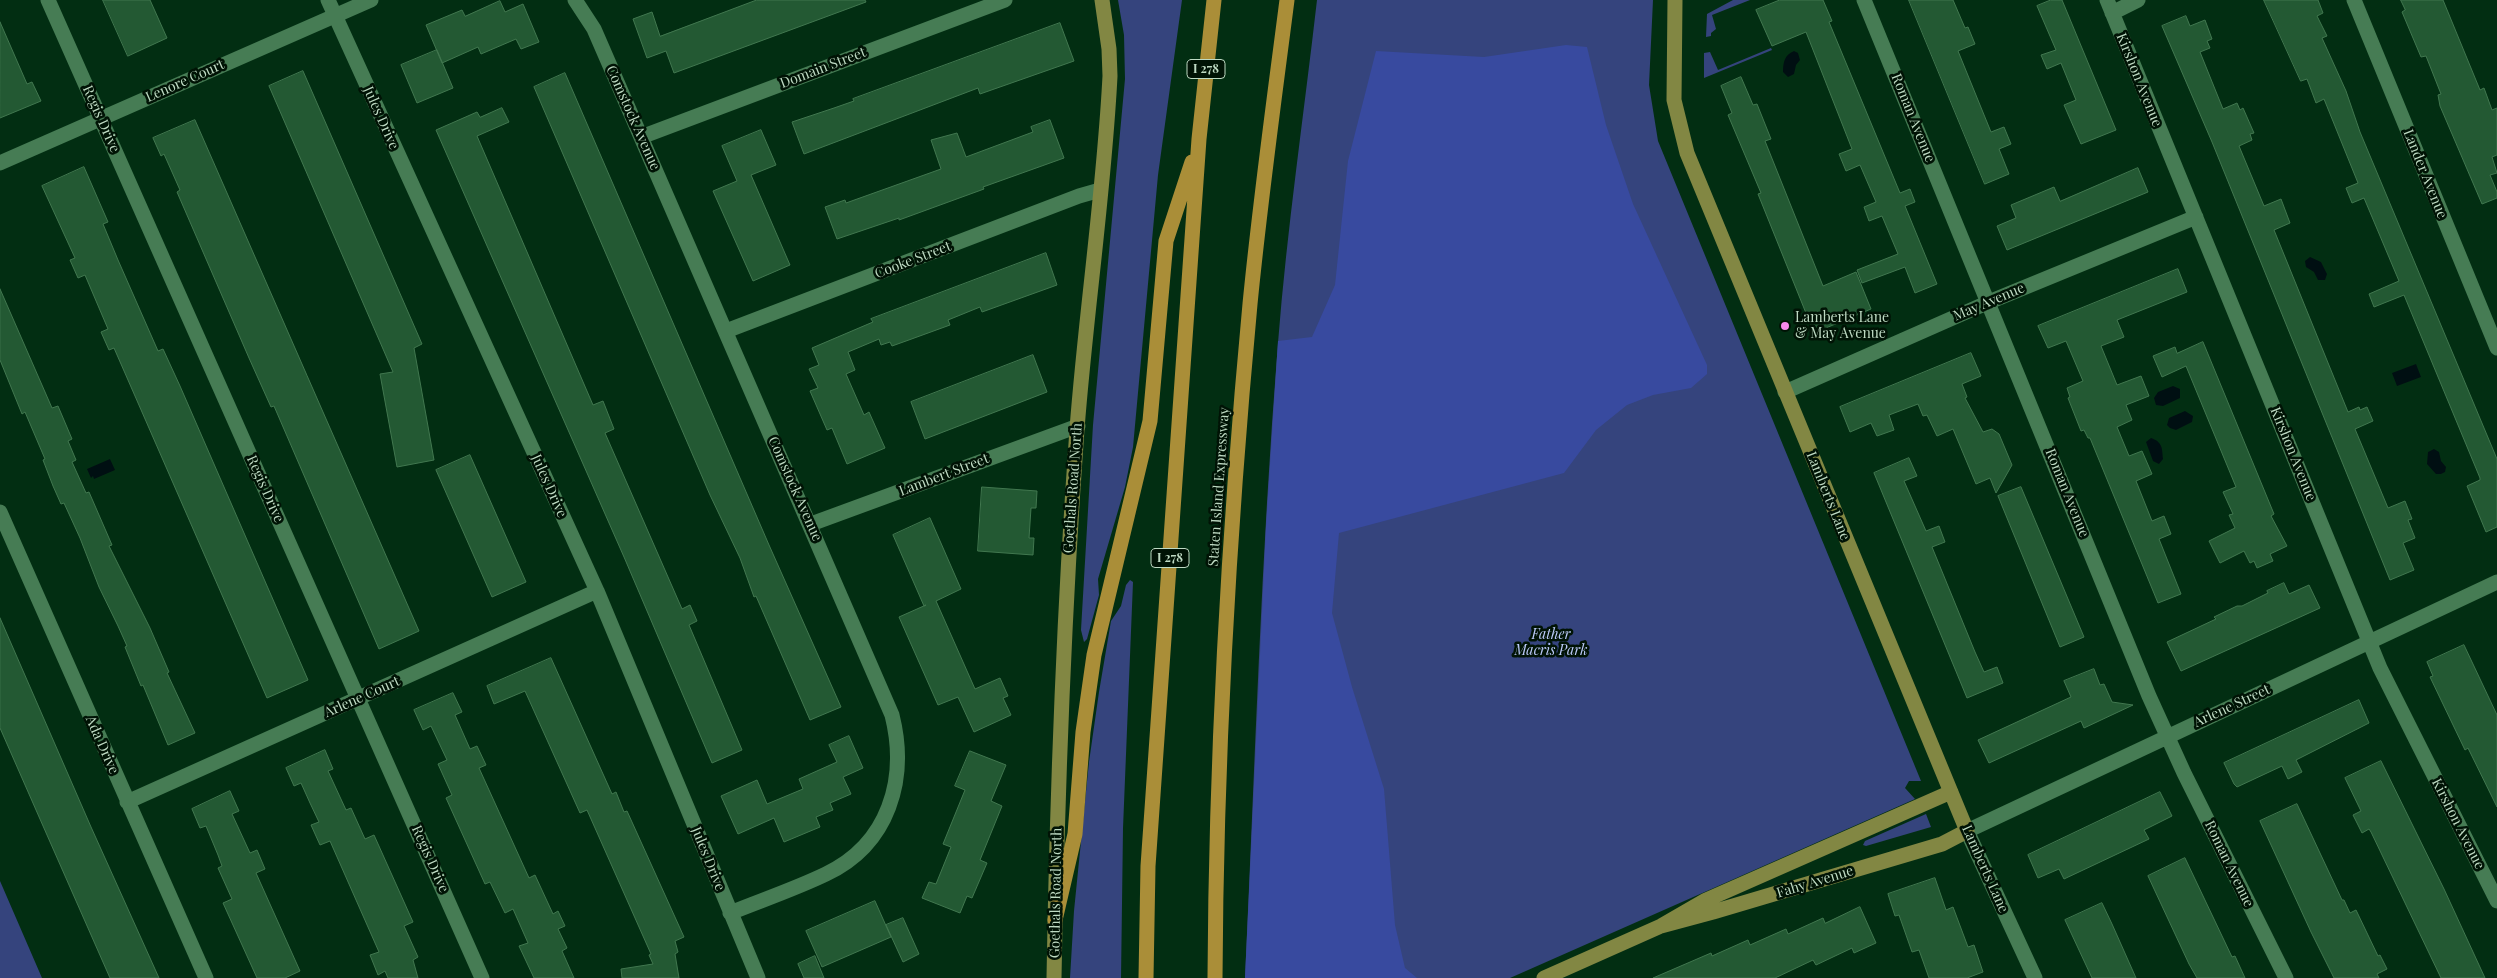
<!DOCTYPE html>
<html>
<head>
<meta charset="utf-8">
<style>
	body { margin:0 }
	canvas { display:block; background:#022e12 }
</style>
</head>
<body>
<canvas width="2497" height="978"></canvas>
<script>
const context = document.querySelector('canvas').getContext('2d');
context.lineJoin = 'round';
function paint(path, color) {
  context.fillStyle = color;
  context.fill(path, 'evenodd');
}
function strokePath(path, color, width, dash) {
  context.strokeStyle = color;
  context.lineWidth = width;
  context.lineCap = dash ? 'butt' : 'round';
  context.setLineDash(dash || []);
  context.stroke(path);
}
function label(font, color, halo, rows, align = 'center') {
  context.font = font + ' "Playfair Display",serif';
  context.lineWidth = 5;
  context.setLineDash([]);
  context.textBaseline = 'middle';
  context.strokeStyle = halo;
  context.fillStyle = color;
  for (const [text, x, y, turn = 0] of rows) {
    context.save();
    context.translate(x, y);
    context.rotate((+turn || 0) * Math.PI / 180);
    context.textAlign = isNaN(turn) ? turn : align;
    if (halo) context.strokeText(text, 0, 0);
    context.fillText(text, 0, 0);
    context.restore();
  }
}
paint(new Path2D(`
	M 1118,0 L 1182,0 L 1158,175 L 1133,447 L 1125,487 L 1098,579 L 1099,595 L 1087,639 L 1084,642 L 1081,630 L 1093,425 L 1125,79 L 1124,35 Z
	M 1317,0 L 1653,0 L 1649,85 L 1658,141 L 1921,781 L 1909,781 L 1905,788 L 1915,799 L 1510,978 L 1245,978 C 1255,766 1261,554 1278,343 C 1287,228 1304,114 1317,0 Z
	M 1733,0 L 1750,0 L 1712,15 L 1716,29 L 1711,33 L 1711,36 L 1706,37 L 1707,14 Z
	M 1771,48 L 1772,50 L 1704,78 L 1704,53 L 1710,52 L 1718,70 Z
	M 1130,580 L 1133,582 L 1123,828 L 1121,978 L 1070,978 L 1074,911 L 1089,762 L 1099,692 L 1111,621 L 1121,606 L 1126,585 Z
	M 1926,814 L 1931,827 L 1866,846 L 1863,845 L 1865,841 Z
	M 0,881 L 42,978 L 0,978 Z`), '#35447d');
paint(new Path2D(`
	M 1566,45 L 1587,47 L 1606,125 L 1633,204 L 1707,365 L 1707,374 L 1691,388 L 1653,395 L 1627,405 L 1596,430 L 1564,473 L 1339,533 L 1332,613 L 1352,687 L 1384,789 L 1395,925 L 1405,968 L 1417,978 L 1245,978 L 1266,526 L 1278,341 L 1312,337 L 1335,285 L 1348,161 L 1376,51 L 1484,57 Z`), '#384a9f');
paint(new Path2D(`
	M 1794,51 L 1798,53 L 1800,60 L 1796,65 L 1794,74 L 1788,77 L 1783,72 C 1783,63 1784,55 1794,51 Z
	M 2310,257 L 2321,262 L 2327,274 L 2325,280 L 2318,280 L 2314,272 L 2306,267 L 2305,261 Z
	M 2416,364 L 2421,377 L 2397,386 L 2392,373 Z
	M 2173,386 L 2180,389 L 2180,398 L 2163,406 L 2156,405 L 2154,398 L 2158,392 Z
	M 2185,411 L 2193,416 L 2192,422 L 2176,430 L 2170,428 L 2167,425 L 2169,418 Z
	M 2151,438 C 2163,442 2162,449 2163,459 L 2159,464 L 2153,461 L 2146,442 Z
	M 2434,449 L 2439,452 L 2441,461 L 2446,467 L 2445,472 L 2441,474 L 2436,474 L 2427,464 L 2428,452 Z
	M 110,459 L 115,470 L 94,479 L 93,476 L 91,478 L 87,469 Z`), '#000f12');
const building = new Path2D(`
	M 103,0 L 150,0 L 167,38 L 128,56 Z
	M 757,0 L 865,0 L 866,2 L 674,73 L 666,51 L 647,58 L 633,19 L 652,12 L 660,36 Z
	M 1780,0 L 1823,0 L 1832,21 L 1829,22 L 1900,193 L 1910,189 L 1915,202 L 1905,206 L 1937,284 L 1915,293 L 1905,267 L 1862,283 L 1857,270 L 1898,254 L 1882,216 L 1869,221 L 1864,207 L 1876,202 L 1860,165 L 1846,171 L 1839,154 L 1852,149 L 1806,32 L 1772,46 L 1756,10 Z
	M 1909,0 L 1953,0 L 1965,28 L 1968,27 L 1975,44 L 1958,51 L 1991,132 L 2004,127 L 2011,144 L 1999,149 L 2009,174 L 1985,184 Z
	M 2051,0 L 2062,0 L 2116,130 L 2081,144 L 2064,105 L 2076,100 L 2061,63 L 2047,69 L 2041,55 L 2056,50 L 2037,6 Z
	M 2264,0 L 2318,0 L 2323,13 L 2317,16 L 2327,36 L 2322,38 L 2346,91 L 2360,132 L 2497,459 L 2497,527 L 2486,532 L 2467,486 L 2480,480 L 2480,478 L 2404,295 L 2374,307 L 2369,294 L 2399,281 L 2364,198 L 2352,203 L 2346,188 L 2358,183 L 2324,99 L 2316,103 L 2307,79 L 2301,81 Z
	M 2401,0 L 2443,0 L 2480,90 L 2484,88 L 2492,110 L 2497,108 L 2497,155 L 2492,157 L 2497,173 L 2490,175 L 2497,192 L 2497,198 L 2482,204 L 2440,106 L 2438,95 L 2441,94 L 2426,56 L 2421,57 L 2402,12 L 2405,10 Z
	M 500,1 L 505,12 L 523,4 L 539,42 L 521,49 L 516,39 L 481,54 L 478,47 L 442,63 L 426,25 L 462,10 L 465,16 Z
	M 2186,16 L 2190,26 L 2205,20 L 2212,39 L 2207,41 L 2210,48 L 2200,52 L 2223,109 L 2237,103 L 2240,110 L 2243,108 L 2254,133 L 2250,134 L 2252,140 L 2239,146 L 2264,206 L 2281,199 L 2290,223 L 2274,230 L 2348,412 L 2359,407 L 2360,410 L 2367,407 L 2373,421 L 2355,429 L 2388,508 L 2405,501 L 2412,519 L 2408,520 L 2415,538 L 2403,543 L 2414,570 L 2390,580 L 2212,142 L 2162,26 Z
	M 0,22 L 27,84 L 32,82 L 41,101 L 0,118 Z
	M 1060,23 L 1074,61 L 980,94 L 978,88 L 804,154 L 792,122 L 834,108 L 854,101 L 853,99 Z
	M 437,50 L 453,88 L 417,103 L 401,65 Z
	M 303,71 L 422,344 L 414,348 L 434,460 L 397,467 L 380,374 L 393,372 L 269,86 Z
	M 565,73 L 769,545 L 841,707 L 810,720 L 756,596 L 754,597 L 740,558 L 710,495 L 534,87 Z
	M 1741,77 L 1753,105 L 1757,104 L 1771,139 L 1765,141 L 1823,286 L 1856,272 L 1871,309 L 1814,333 L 1758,194 L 1761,193 L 1728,115 L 1732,113 L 1721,86 Z
	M 502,108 L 509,122 L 477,136 L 593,405 L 603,401 L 614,429 L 605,433 L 682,609 L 690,605 L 697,621 L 689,625 L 742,750 L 712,763 L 624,557 L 436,130 L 477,112 L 480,117 Z
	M 195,120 L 419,631 L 379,649 L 274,406 L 271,407 L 249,358 L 177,192 L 180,190 L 164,154 L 161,156 L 153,138 Z
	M 1050,120 L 1064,158 L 983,187 L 984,189 L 899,220 L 899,218 L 837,239 L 825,207 L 845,200 L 846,203 L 941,169 L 931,140 L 957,133 L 966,157 L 1033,132 L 1031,127 Z
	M 761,130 L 776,165 L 751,175 L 790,265 L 753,281 L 713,191 L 737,181 L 722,146 Z
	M 84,167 L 108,222 L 103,224 L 118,260 L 158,351 L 163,349 L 180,386 L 308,680 L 267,698 L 114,348 L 109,350 L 101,332 L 108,329 L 85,275 L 78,278 L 70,260 L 75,258 L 42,186 Z
	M 2138,168 L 2148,192 L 2007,250 L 1997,226 L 2016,218 L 2011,205 L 2054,187 L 2060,201 Z
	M 1046,253 L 1057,285 L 982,312 L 980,307 L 948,320 L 950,325 L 906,341 L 892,346 L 890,342 L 881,345 L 879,339 L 848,352 L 855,370 L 846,374 L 864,415 L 869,412 L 885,448 L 847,464 L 832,428 L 827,430 L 810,391 L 818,388 L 809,369 L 819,365 L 812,348 L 873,322 L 871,319 Z
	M 2178,269 L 2187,292 L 2117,320 L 2124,337 L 2101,346 L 2117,385 L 2141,376 L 2149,396 L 2126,405 L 2132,420 L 2117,427 L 2129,456 L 2142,451 L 2152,474 L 2136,481 L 2152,521 L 2164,516 L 2171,534 L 2159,539 L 2181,594 L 2158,603 L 2090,438 L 2088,438 L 2084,430 L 2081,431 L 2068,398 L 2070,397 L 2067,388 L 2083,381 L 2066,341 L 2048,348 L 2038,326 Z
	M 0,289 L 52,408 L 58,406 L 72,439 L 68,441 L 76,460 L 72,462 L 86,493 L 89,492 L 112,545 L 109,546 L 150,628 L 169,672 L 167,673 L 195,733 L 168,745 L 143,685 L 141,686 L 125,647 L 127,646 L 118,626 L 99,587 L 80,538 L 64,503 L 61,504 L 53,486 L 43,460 L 45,459 L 25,412 L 22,414 L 0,360 Z
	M 2203,342 L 2274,514 L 2271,516 L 2287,546 L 2270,554 L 2273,561 L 2257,568 L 2254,561 L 2250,563 L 2244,551 L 2220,563 L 2209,541 L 2235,528 L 2229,515 L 2233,514 L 2223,492 L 2236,487 L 2186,366 L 2162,377 L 2153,356 L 2175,347 L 2177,353 Z
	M 1971,353 L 1981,376 L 1962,384 L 1967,397 L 1965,398 L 1983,432 L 1992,429 L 1999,434 L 2012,465 L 1996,493 L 1990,478 L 1976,484 L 1953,429 L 1937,436 L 1927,415 L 1923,416 L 1918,404 L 1889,415 L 1894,430 L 1877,436 L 1871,423 L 1850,432 L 1840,407 Z
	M 1033,355 L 1047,392 L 925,439 L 911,402 Z
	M 470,455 L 526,582 L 492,597 L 436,470 Z
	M 1909,458 L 1917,476 L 1904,481 L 1926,531 L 1939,526 L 1945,542 L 1932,547 L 1975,652 L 1984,672 L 1997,667 L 2003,683 L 1967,698 L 1874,473 Z
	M 982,487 L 1037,491 L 1036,508 L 1031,508 L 1029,538 L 1034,538 L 1033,555 L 978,551 Z
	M 2021,487 L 2084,637 L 2060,647 L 1998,496 Z
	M 930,518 L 961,589 L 936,601 L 944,619 L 975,689 L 1000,678 L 1008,696 L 1003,698 L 1011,715 L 974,732 L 958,697 L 938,705 L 899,617 L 926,605 L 924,606 L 893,535 Z
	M 2284,583 L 2289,594 L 2309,585 L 2320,608 L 2181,671 L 2167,642 L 2216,619 L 2214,617 L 2237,606 L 2242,606 L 2268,593 L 2267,591 Z
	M 0,618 L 91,827 L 159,978 L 110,978 L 47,835 L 0,728 Z
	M 2464,645 L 2497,715 L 2497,807 L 2468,748 L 2465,750 L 2430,677 L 2433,676 L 2427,662 Z
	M 551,658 L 612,794 L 616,792 L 624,812 L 627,811 L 684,937 L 675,941 L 678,952 L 675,954 L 679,978 L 622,978 L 621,969 L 653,964 L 649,955 L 651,954 L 587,810 L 580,813 L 525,691 L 494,704 L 487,686 Z
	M 2094,669 L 2100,685 L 2104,684 L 2112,702 L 2133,705 L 2084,728 L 2081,721 L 1989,763 L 1978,740 L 2071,697 L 2064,681 Z
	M 453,693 L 462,712 L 455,715 L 470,749 L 477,746 L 486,765 L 479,768 L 529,878 L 535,875 L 553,914 L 558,911 L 565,926 L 558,929 L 567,948 L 562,951 L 574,978 L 534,978 L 519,946 L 528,943 L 513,909 L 505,913 L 490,882 L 485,884 L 446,798 L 452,795 L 438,764 L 447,760 L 431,726 L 423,730 L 414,710 Z
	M 2359,700 L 2369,723 L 2296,760 L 2302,772 L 2288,779 L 2282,766 L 2237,787 L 2234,784 L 2224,763 Z
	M 849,736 L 863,768 L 843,777 L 851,794 L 830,803 L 833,810 L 816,817 L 820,827 L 784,842 L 774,818 L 738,834 L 721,796 L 757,780 L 767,804 L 803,789 L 799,779 L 837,762 L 829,745 Z
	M 325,750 L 333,769 L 328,771 L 346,810 L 351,808 L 365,839 L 374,835 L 413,922 L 404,926 L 418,957 L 413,960 L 418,978 L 388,978 L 385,971 L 378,975 L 370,955 L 379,952 L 330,841 L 320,845 L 311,825 L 319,822 L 310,803 L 301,783 L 294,786 L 286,768 Z
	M 970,751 L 1006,765 L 991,801 L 1002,806 L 980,860 L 987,863 L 972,898 L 967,896 L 960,913 L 922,898 L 929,882 L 936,884 L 951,847 L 943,844 L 965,790 L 955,786 Z
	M 2381,761 L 2444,889 L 2485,978 L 2441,978 L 2371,832 L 2369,829 L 2362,833 L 2353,815 L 2361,811 L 2345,778 Z
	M 230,791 L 239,811 L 232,814 L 250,853 L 257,850 L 265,869 L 256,873 L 300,971 L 285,978 L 257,978 L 223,903 L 232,899 L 218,868 L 222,866 L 218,855 L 206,826 L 200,828 L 192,809 Z
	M 2160,792 L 2172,816 L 2144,830 L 2149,839 L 2064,879 L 2059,869 L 2038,878 L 2028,855 Z
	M 2297,804 L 2342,900 L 2344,900 L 2350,913 L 2356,910 L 2378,956 L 2380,955 L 2387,969 L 2377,974 L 2379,978 L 2334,978 L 2311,932 L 2260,821 Z
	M 2185,858 L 2232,957 L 2235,956 L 2245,978 L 2197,978 L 2189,964 L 2148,876 Z
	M 1935,878 L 1946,910 L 1953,907 L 1968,947 L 1974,945 L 1983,972 L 1967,978 L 1929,978 L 1919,950 L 1912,952 L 1899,915 L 1895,916 L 1888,894 Z
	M 875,901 L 891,937 L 822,967 L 806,931 Z
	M 2102,903 L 2112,924 L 2136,978 L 2092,978 L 2065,920 Z
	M 1860,907 L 1876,943 L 1854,953 L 1852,948 L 1816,965 L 1813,960 L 1775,978 L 1653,978 L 1711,953 L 1712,956 L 1748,940 L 1750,945 L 1786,929 L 1788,934 L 1823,918 L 1825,923 Z
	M 903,918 L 919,954 L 903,962 L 886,925 Z
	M 815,956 L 824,978 L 804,978 L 798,964 Z`);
paint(building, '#235933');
strokePath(building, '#41774f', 1);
strokePath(new Path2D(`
	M 48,0 L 482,978
	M 328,0 L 597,591 L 758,978
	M 575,0 L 594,29 L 892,715 C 908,779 889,844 826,874 C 795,889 762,900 730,913
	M 1864,0 L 2149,696 L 2184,773 L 2286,978
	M 2107,0 L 2380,668 L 2497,901
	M 2354,0 L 2497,348
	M 2112,13 L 2138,0
	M 641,137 L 1005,0
	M 0,163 L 371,0
	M 726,331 L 1079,196 L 1100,190
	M 1785,392 L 1989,302 L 2196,217
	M 0,512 L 206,978
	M 811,524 L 1078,426
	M 127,802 L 597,591
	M 2035,978 L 1967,831 L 2497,582`), '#467c54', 15);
strokePath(new Path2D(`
	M 1661,926 L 1713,912 L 1942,844 L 1967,831 L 1687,153 L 1674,100 L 1675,0
	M 1054,978 C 1057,795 1064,612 1077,429 C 1086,311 1104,194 1110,76 L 1109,49 L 1102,0
	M 1544,978 L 1661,926 L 1706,900 L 1951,792`), '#828743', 15);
strokePath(new Path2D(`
	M 1055,920 L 1075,834 L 1083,732 L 1094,655 L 1150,421 L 1166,241 L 1192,162
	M 1146,978 L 1148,866 L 1199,139 L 1214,0
	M 1215,978 C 1216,753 1229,528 1250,304 C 1260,202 1274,101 1287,0`), '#aa8e38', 15);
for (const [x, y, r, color] of [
	[1785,326,5,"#f788ec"]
]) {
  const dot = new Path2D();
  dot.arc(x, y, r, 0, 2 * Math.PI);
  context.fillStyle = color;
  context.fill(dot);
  strokePath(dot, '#001305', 2);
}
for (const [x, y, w] of [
	[1206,69,38],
	[1170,558,38]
]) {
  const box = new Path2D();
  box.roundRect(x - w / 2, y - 9.5, w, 19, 4);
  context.fillStyle = '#001305';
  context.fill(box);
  strokePath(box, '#bedac3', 1);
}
label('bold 12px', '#bedac3', null, [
	["I 278",1206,69],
	["I 278",1170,558]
]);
label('14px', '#bedac3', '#001305', [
	["Domain Street",823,68,-21],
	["Kirshon Avenue",2139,80,68],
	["Lenore Court",185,81,-24],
	["Jules Drive",381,118,66],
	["Comstock Avenue",633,118,66],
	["Roman Avenue",1913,118,68],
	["Regis Drive",101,119,66],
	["Lander Avenue",2425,174,68],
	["Cooke Street",913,260,-21],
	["May Avenue",1989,302,-23],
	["Kirshon Avenue",2293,454,68],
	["Lambert Street",944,475,-21],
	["Jules Drive",549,486,66],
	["Staten Island Expressway",1219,487,-86],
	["Goethals Road North",1073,488,-86],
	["Regis Drive",265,489,66],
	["Comstock Avenue",795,489,66],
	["Roman Avenue",2067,493,68],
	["Lamberts Lane",1828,496,68],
	["Arlene Court",362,697,-24],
	["Arlene Street",2232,706,-25],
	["Ada Drive",102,745,66],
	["Kirshon Avenue",2458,824,63],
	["Regis Drive",430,859,66],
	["Jules Drive",708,859,68],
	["Roman Avenue",2229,864,64],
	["Lamberts Lane",1985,869,66],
	["Fahy Avenue",1815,882,-17],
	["Goethals Road North",1056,893,-89]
]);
label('14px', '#bedac3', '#001305', [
	["Lamberts Lane",1795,318],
	["& May Avenue",1795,334]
], 'left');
label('italic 14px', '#bbcaf9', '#001305', [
	["Father",1551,635],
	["Macris Park",1551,651]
]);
</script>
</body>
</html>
